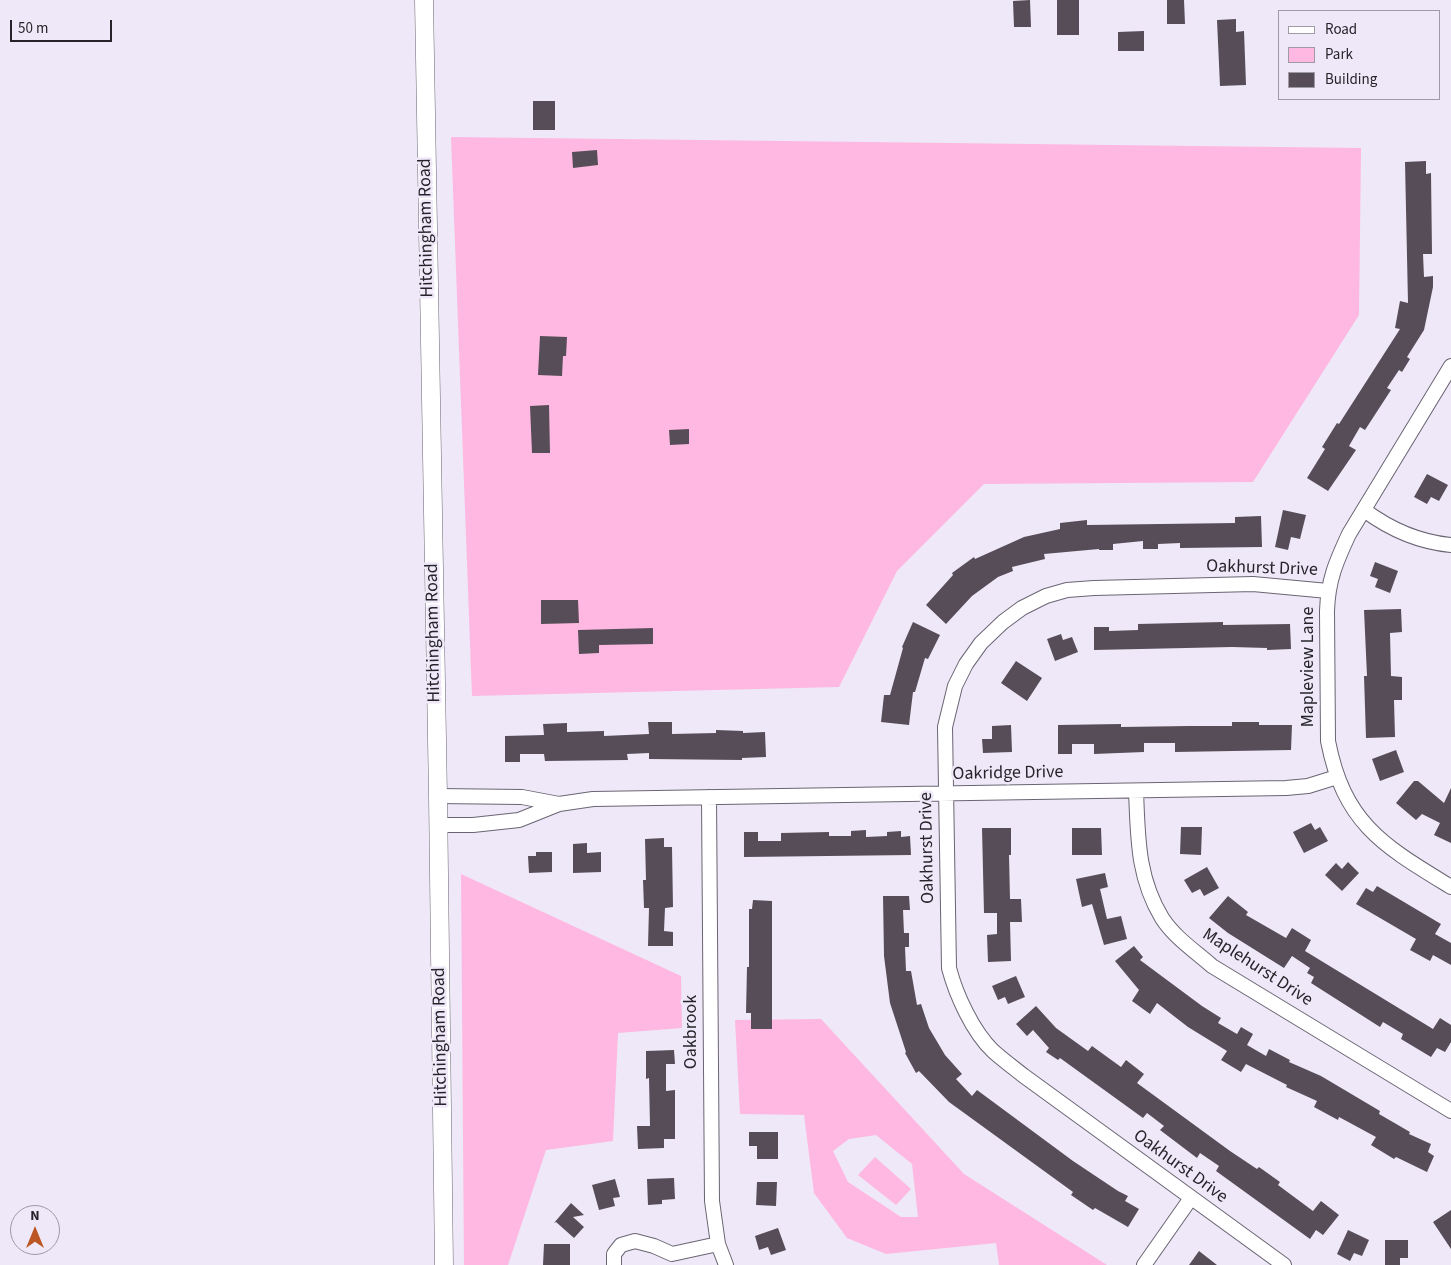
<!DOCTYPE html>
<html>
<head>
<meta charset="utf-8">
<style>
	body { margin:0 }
	#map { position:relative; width:1451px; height:1265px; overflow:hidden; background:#eee8f8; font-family:"Source Sans 3",sans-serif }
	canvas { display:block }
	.legend { position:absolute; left:1278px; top:10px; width:162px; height:90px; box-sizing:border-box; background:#eee8f8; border:1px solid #9e9aa6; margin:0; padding:6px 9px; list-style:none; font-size:15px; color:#26242a }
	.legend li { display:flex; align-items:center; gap:10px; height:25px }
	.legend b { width:25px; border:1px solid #9e9aa6 }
	.north { position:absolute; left:10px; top:1205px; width:50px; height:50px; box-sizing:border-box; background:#eee8f8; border:1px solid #9e9aa6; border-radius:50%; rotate:0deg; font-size:14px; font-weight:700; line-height:20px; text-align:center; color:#26242a }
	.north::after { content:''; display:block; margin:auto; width:18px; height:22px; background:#bc5725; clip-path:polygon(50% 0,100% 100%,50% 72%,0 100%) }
	.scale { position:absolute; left:10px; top:20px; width:102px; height:22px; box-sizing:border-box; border:2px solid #26242a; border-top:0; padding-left:6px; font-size:15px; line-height:18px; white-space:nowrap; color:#26242a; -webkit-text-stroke:4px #eee8f8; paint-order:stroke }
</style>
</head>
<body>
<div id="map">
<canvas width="1451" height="1265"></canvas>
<ul class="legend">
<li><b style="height:6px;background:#fff"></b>Road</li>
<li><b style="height:14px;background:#feb8e1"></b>Park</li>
<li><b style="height:14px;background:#574d58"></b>Building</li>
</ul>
<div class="north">N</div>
<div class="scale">50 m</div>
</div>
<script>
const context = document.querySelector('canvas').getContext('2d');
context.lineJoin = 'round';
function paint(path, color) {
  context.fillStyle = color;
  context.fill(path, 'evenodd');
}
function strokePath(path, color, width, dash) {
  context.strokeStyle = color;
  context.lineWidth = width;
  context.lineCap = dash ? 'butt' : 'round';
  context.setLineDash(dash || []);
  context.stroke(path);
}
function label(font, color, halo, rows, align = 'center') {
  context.font = font + ' "Source Sans 3",sans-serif';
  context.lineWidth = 5;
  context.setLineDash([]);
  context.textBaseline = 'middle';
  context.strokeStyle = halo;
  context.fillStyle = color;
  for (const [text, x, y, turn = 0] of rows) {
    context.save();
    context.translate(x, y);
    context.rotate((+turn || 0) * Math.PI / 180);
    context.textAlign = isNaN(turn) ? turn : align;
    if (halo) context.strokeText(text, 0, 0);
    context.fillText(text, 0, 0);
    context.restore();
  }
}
paint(new Path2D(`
	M 451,137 L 1361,148 L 1359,315 L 1253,482 L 984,484 L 897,571 L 839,687 L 472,696 Z
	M 461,874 L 681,976 L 682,1028 L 618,1033 L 613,1141 L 546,1150 L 508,1265 L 464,1265 Z
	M 821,1019 L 964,1174 L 1107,1265 L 999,1265 L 996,1243 L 886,1254 L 847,1238 L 814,1193 L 804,1115 L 740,1114 L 735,1020 ZM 876,1135 L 912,1164 L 918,1217 L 901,1217 L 848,1182 L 833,1151 L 849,1139 Z
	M 875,1157 L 911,1189 L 896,1205 L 858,1175 Z`), '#feb8e1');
paint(new Path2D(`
	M 1030,0 L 1031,27 L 1014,27 L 1013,1 Z
	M 1057,0 L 1079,0 L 1079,35 L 1057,35 Z
	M 1167,0 L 1184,0 L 1185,24 L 1167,24 Z
	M 1236,19 L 1236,32 L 1244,31 L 1246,85 L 1220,86 L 1217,20 Z
	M 1144,31 L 1144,51 L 1118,51 L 1118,32 Z
	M 533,101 L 555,101 L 555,130 L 533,130 Z
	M 597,150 L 598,165 L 573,168 L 572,152 Z
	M 1426,161 L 1426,174 L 1431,173 L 1432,254 L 1423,254 L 1424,277 L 1433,276 L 1433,287 L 1424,330 L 1407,357 L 1410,359 L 1402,372 L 1399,370 L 1387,388 L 1391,390 L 1365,430 L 1360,427 L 1349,446 L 1356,450 L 1328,491 L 1307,478 L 1325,449 L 1322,447 L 1337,423 L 1339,424 L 1400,329 L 1395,328 L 1400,301 L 1408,303 L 1405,162 Z
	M 540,336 L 567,337 L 566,356 L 563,356 L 562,376 L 538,375 Z
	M 549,405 L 550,453 L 532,453 L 530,406 Z
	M 689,429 L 689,444 L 670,445 L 669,430 Z
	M 1427,474 L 1448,485 L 1439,501 L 1431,497 L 1427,504 L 1414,497 Z
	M 1283,510 L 1306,515 L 1300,539 L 1291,537 L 1288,550 L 1275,547 Z
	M 1261,516 L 1262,547 L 1180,548 L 1180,543 L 1158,544 L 1158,549 L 1143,549 L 1143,541 L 1113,544 L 1113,550 L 1099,550 L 1099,549 L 1044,554 L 1045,559 L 1012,567 L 1013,571 L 998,577 L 972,596 L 946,624 L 926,605 L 953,575 L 952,573 L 974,557 L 975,559 L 1024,537 L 1060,529 L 1060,523 L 1087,520 L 1087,525 L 1235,523 L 1235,517 Z
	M 1375,562 L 1398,571 L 1390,593 L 1375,587 L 1378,579 L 1370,576 Z
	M 541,600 L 578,600 L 579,623 L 541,624 Z
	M 1401,609 L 1402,632 L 1390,633 L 1391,676 L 1402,677 L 1402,700 L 1394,700 L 1395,737 L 1366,738 L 1364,676 L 1367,676 L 1364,610 Z
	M 913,622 L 940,635 L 928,659 L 925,658 L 915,692 L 913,692 L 909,725 L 881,722 L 884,695 L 890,695 L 903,648 L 902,647 Z
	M 1223,622 L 1223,625 L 1290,624 L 1291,649 L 1267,650 L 1267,648 L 1232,647 L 1094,650 L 1094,627 L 1109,627 L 1109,631 L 1138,630 L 1138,624 Z
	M 653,628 L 653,644 L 599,645 L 599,653 L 579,654 L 578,630 Z
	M 1061,634 L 1063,640 L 1072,637 L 1078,652 L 1055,661 L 1047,639 Z
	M 1016,661 L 1042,678 L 1027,701 L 1001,683 Z
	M 648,722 L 672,722 L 672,734 L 716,733 L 716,730 L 743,731 L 743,733 L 765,732 L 766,757 L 742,758 L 742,760 L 649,759 L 649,753 L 627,754 L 628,760 L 545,761 L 544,754 L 520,754 L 520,762 L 505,762 L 505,736 L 544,735 L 543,724 L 567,723 L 567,732 L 604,731 L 604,736 L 649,734 Z
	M 1232,722 L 1259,722 L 1259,725 L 1292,725 L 1291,750 L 1175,752 L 1175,743 L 1144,743 L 1144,752 L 1094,754 L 1094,744 L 1072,744 L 1072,754 L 1058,754 L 1058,725 L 1121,724 L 1121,727 L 1189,726 L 1232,726 Z
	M 1011,725 L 1012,752 L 983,753 L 982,739 L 992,739 L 992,726 Z
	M 1396,750 L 1404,772 L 1380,781 L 1372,759 Z
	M 1414,781 L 1418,781 L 1444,803 L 1451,788 L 1451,843 L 1434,835 L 1440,823 L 1422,814 L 1416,820 L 1396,803 Z
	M 1311,823 L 1315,830 L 1320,827 L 1328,841 L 1304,853 L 1293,832 Z
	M 1181,827 L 1202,827 L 1201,855 L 1180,854 Z
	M 982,828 L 1011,828 L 1011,855 L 1009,855 L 1010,899 L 1021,899 L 1022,922 L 1010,922 L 1011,961 L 988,962 L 987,935 L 997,934 L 997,913 L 984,913 Z
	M 1072,828 L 1101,828 L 1102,855 L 1072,855 Z
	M 866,830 L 866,837 L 887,836 L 887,832 L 901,831 L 901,837 L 910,836 L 911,855 L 744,857 L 744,832 L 758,832 L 758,841 L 781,841 L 781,833 L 829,832 L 829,836 L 851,836 L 851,831 Z
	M 664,838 L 664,847 L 672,847 L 673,907 L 665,908 L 664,931 L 673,932 L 673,946 L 648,946 L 649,908 L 644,908 L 643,880 L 646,880 L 645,839 Z
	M 587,843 L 587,853 L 601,852 L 601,872 L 573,873 L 573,844 Z
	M 536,852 L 552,852 L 552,872 L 529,873 L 528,856 L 536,856 Z
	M 1348,862 L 1359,873 L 1342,891 L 1325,875 L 1336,863 L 1342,869 Z
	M 1207,867 L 1219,888 L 1204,896 L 1200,889 L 1192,893 L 1184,880 Z
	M 1105,873 L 1108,887 L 1100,889 L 1107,919 L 1121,916 L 1127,939 L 1104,945 L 1092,904 L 1082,907 L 1076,879 Z
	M 1377,886 L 1441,924 L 1435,934 L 1451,943 L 1451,965 L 1433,955 L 1430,961 L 1410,950 L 1416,939 L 1356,904 L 1366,888 L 1373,892 Z
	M 883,896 L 909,896 L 910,910 L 903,910 L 904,933 L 909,933 L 909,947 L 905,947 L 906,971 L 911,971 L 917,1005 L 921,1004 L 929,1028 L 945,1055 L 962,1074 L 956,1079 L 972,1096 L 977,1090 L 1073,1161 L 1118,1191 L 1128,1196 L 1125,1201 L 1139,1209 L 1128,1227 L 1095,1208 L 1093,1210 L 1071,1195 L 1073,1192 L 949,1102 L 919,1071 L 916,1073 L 905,1053 L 906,1052 L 890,1003 L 884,956 Z
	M 1228,896 L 1248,912 L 1246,915 L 1286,938 L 1292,928 L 1311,940 L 1305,951 L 1433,1029 L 1440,1018 L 1451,1025 L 1451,1042 L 1445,1052 L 1437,1048 L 1431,1057 L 1401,1039 L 1403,1034 L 1383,1022 L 1380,1027 L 1311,983 L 1314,977 L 1307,973 L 1310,968 L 1292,956 L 1284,968 L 1228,933 L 1209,918 Z
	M 753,900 L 772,901 L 772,1029 L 751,1029 L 751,1013 L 746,1013 L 747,967 L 749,967 L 749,909 L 752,909 Z
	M 1134,946 L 1143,957 L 1140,960 L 1202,1006 L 1221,1018 L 1218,1023 L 1237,1034 L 1241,1027 L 1253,1034 L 1247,1045 L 1266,1056 L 1269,1049 L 1290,1060 L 1289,1062 L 1321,1076 L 1380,1111 L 1379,1114 L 1410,1132 L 1409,1134 L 1431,1144 L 1428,1152 L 1434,1156 L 1427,1172 L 1396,1157 L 1394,1159 L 1371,1145 L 1376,1137 L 1339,1117 L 1338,1120 L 1314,1107 L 1317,1101 L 1286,1087 L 1287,1085 L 1246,1064 L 1241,1072 L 1221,1060 L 1227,1051 L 1188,1027 L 1157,1003 L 1150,1014 L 1132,1001 L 1139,990 L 1115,961 Z
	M 1016,976 L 1025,997 L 1008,1004 L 1005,997 L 998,1000 L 992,986 Z
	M 1036,1006 L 1056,1028 L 1088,1051 L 1092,1046 L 1121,1067 L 1126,1060 L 1144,1074 L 1137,1083 L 1230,1151 L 1257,1169 L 1259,1167 L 1280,1182 L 1278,1185 L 1313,1211 L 1321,1201 L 1339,1215 L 1323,1235 L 1316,1230 L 1310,1239 L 1216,1171 L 1219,1166 L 1200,1153 L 1197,1158 L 1160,1130 L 1164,1126 L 1147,1113 L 1143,1118 L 1060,1058 L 1058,1060 L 1046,1052 L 1049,1048 L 1033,1030 L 1027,1036 L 1016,1024 Z
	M 674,1050 L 675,1064 L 666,1064 L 666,1091 L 675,1090 L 675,1139 L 664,1139 L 664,1148 L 638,1149 L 637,1126 L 650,1126 L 649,1078 L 646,1079 L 646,1051 Z
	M 749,1132 L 778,1132 L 778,1159 L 757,1159 L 757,1146 L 749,1146 Z
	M 674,1178 L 675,1199 L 662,1200 L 662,1204 L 648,1205 L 647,1179 Z
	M 615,1179 L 620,1197 L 613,1198 L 615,1206 L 599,1210 L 592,1185 Z
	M 757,1182 L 777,1182 L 776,1206 L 756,1205 Z
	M 571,1203 L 584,1215 L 573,1217 L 584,1227 L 574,1238 L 556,1222 L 554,1223 Z
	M 1451,1210 L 1451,1249 L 1433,1222 Z
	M 778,1228 L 786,1250 L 771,1255 L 768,1247 L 759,1250 L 755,1236 Z
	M 1348,1230 L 1369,1240 L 1362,1256 L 1354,1253 L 1350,1261 L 1337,1254 Z
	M 1385,1240 L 1408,1240 L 1408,1258 L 1400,1258 L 1400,1265 L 1385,1265 Z
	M 544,1244 L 570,1244 L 570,1265 L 543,1265 Z
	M 1199,1251 L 1217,1265 L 1189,1265 Z`), '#574d58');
const minor = new Path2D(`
	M 1451,366 L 1349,534 C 1336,562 1328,580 1327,611 L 1328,741 C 1344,824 1384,846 1451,887
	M 1364,510 C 1391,530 1418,542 1451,545
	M 1136,791 C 1138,836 1137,877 1162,918 C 1174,937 1195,951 1212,966 L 1451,1111
	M 709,797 L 712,1201 L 718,1244 L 726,1265
	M 559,804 L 593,799 L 1286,788 L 1308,786 L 1337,777
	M 438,825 L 473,825 L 519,820 L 559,804 L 522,797 L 438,796
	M 614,1265 L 614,1254 L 621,1245 L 635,1241 L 654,1246 L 672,1254 L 718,1244
	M 1144,1265 L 1191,1198
	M 1284,1265 L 1024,1076 C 1014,1068 1003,1060 993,1051 C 973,1032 956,995 949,968 L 945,727 L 955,686 L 966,664 L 981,643 L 1003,622 L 1022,608 L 1046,596 L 1067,590 L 1094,588 L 1253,584 L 1328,591`);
const tertiary = new Path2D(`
	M 424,0 L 438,796 L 444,1265`);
strokePath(minor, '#6a6573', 16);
strokePath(tertiary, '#6a6573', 19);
strokePath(minor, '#fff', 14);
strokePath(tertiary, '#fff', 18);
label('18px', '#26242a', '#eee8f8', [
	["Hitchingham Road",427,228,-91],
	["Oakhurst Drive",1262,569,2],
	["Hitchingham Road",434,633,-91],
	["Mapleview Lane",1309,667,-90],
	["Oakridge Drive",1008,774,-1],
	["Oakhurst Drive",928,848,-91],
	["Maplehurst Drive",1257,968,33],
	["Oakbrook",692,1032,-90],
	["Hitchingham Road",441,1037,-91],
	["Oakhurst Drive",1180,1167,36]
]);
</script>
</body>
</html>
